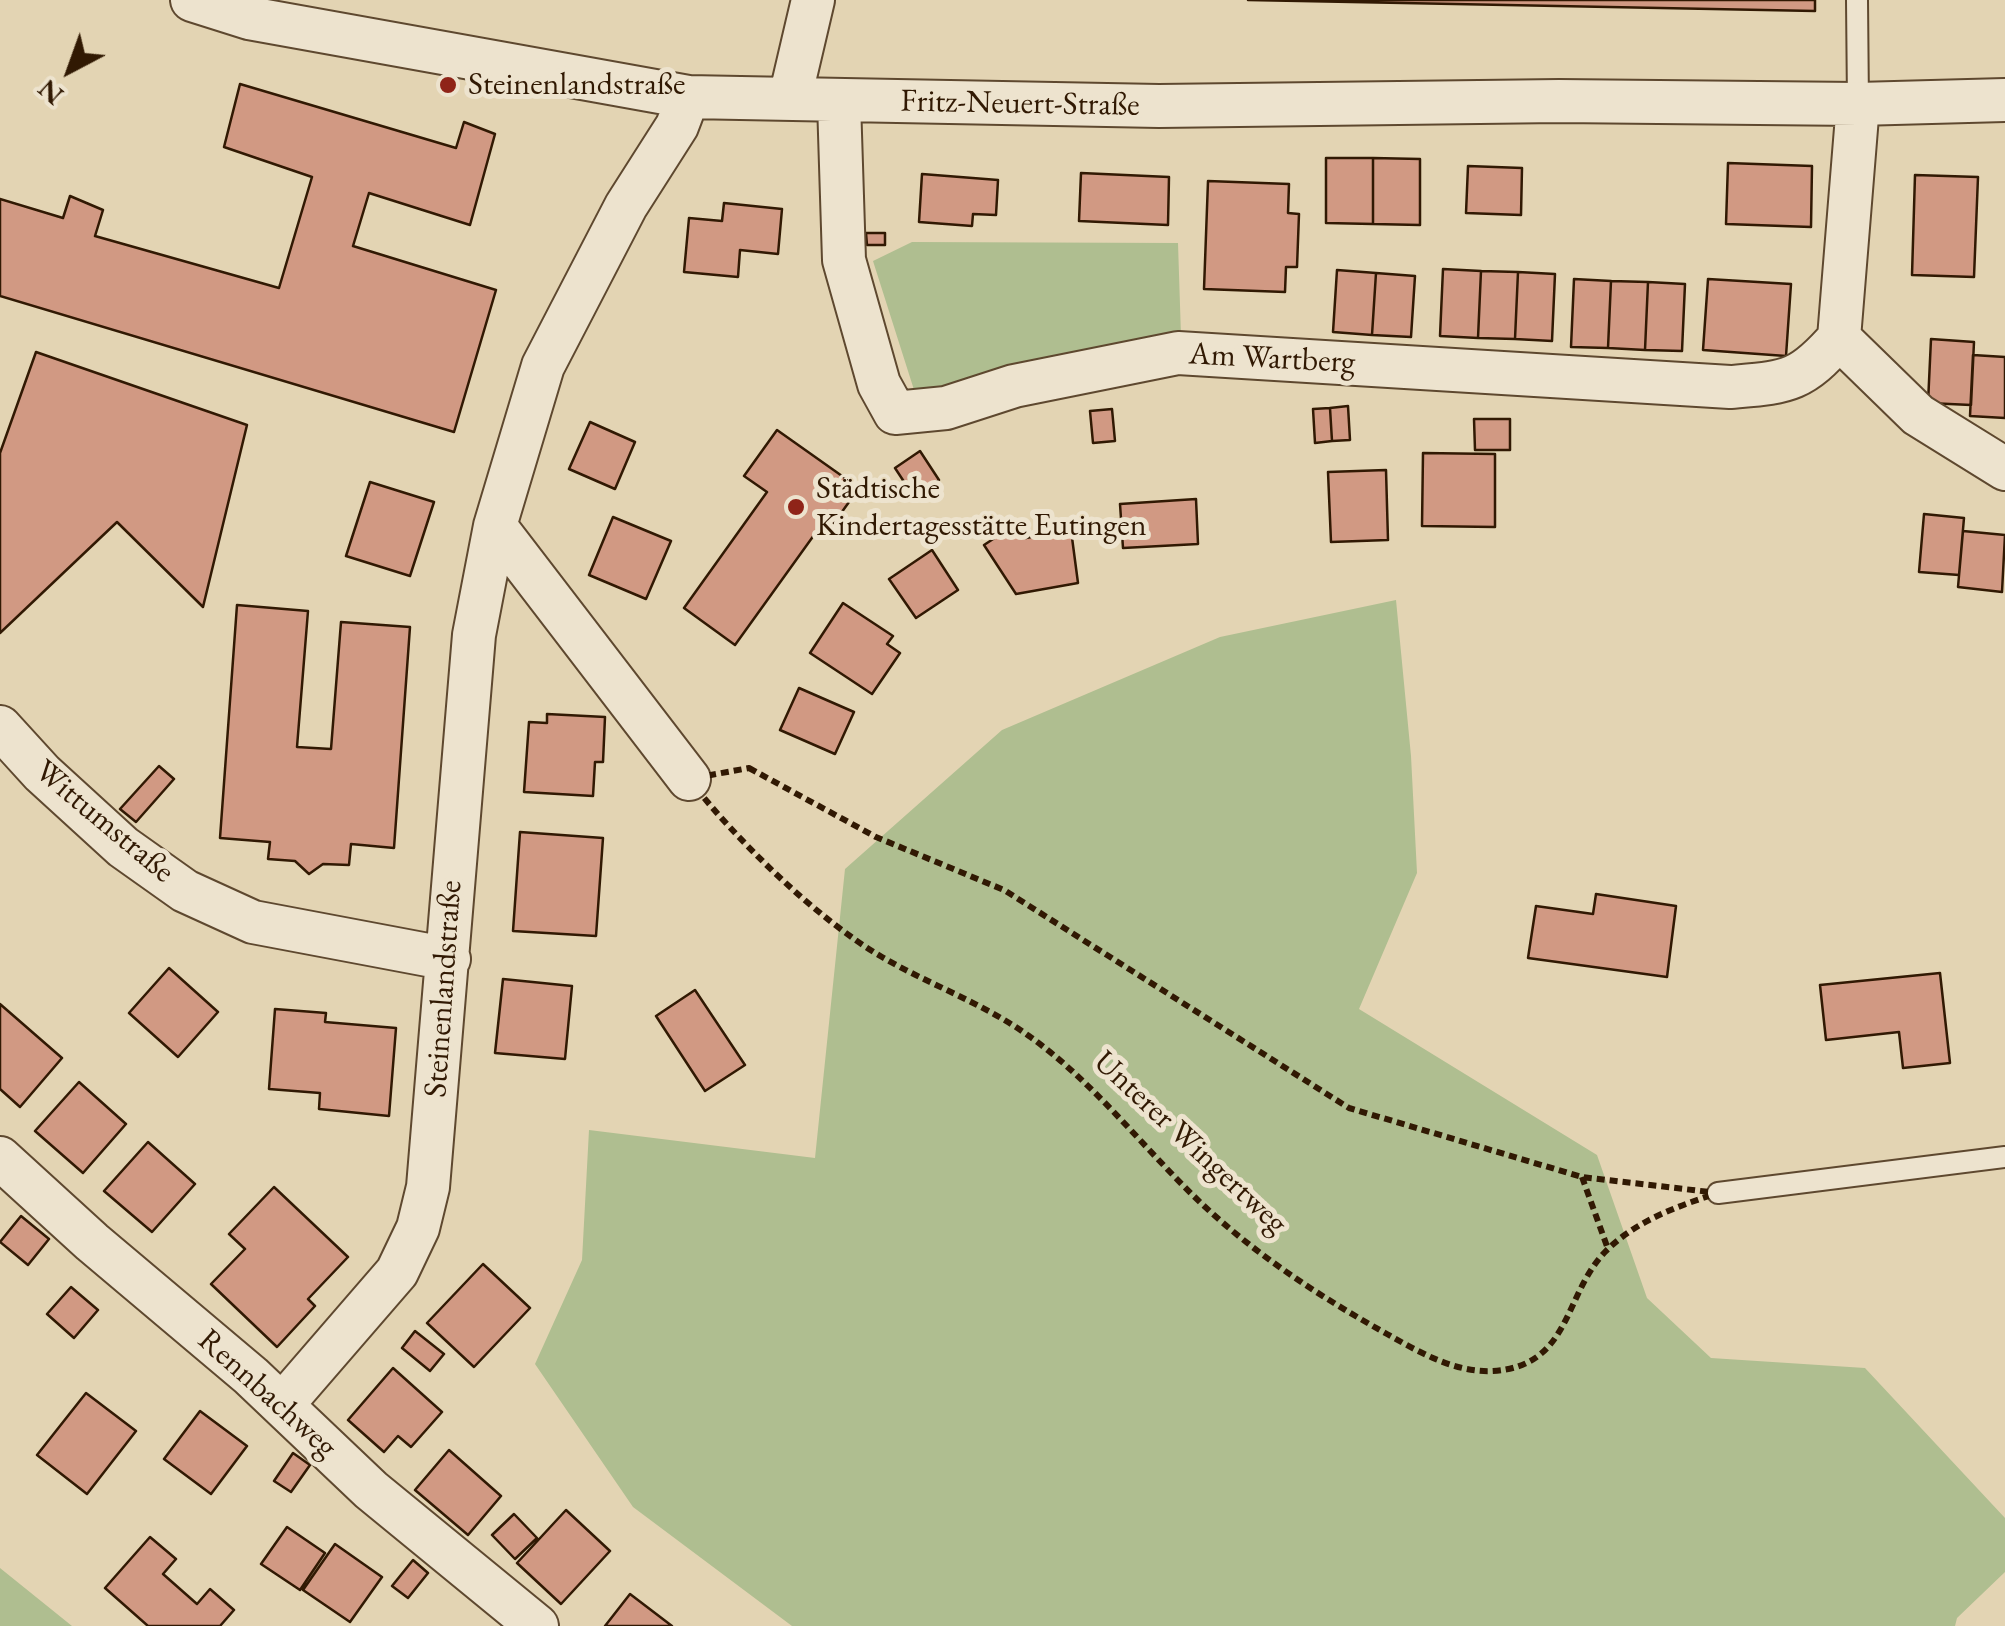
<!DOCTYPE html>
<html>
<head>
<meta charset="utf-8">
<style>
	body { margin:0 }
	#map { position:relative; width:2005px; height:1626px; overflow:hidden; background:#e3d4b3; font-family:"EB Garamond",serif }
	canvas { display:block }
	.north { position:absolute; left:20px; top:20px; width:100px; height:100px; -webkit-text-stroke:8px #ede3ce; paint-order:stroke; rotate:221deg; font-size:28px; font-weight:700; line-height:40px; text-align:center; color:#311903 }
	.north::after { content:''; display:block; margin:auto; width:35px; height:45px; background:#311903; clip-path:polygon(50% 0,100% 100%,50% 72%,0 100%) }
</style>
</head>
<body>
<div id="map">
<canvas width="2005" height="1626"></canvas>
<div class="north">N</div>
</div>
<script>
const context = document.querySelector('canvas').getContext('2d');
context.lineJoin = 'round';
function paint(path, color) {
  context.fillStyle = color;
  context.fill(path, 'evenodd');
}
function strokePath(path, color, width, dash) {
  context.strokeStyle = color;
  context.lineWidth = width;
  context.lineCap = dash ? 'butt' : 'round';
  context.setLineDash(dash || []);
  context.stroke(path);
}
function label(font, color, halo, rows, align = 'center') {
  context.font = font + ' "EB Garamond",serif';
  context.lineWidth = 10;
  context.setLineDash([]);
  context.textBaseline = 'middle';
  context.strokeStyle = halo;
  context.fillStyle = color;
  for (const [text, x, y, turn = 0] of rows) {
    context.save();
    context.translate(x, y);
    context.rotate((+turn || 0) * Math.PI / 180);
    context.textAlign = isNaN(turn) ? turn : align;
    if (halo) context.strokeText(text, 0, 0);
    context.fillText(text, 0, 0);
    context.restore();
  }
}
paint(new Path2D(`
	M 912,242 L 1178,243 L 1181,336 L 1135,339 L 915,393 L 873,261 Z
	M 1396,600 L 1411,756 L 1417,873 L 1359,1009 L 1597,1155 L 1647,1298 L 1711,1358 L 1865,1368 L 2005,1518 L 2005,1572 L 1957,1618 L 1955,1626 L 792,1626 L 633,1507 L 535,1364 L 582,1260 L 589,1130 L 815,1158 L 845,869 L 1002,730 L 1220,637 Z
	M 0,1568 L 72,1626 L 0,1626 Z`), '#afbe90');
const building = new Path2D(`
	M 1248,0 L 1815,0 L 1815,11 Z
	M 240,84 L 456,148 L 464,122 L 495,134 L 470,225 L 369,193 L 353,246 L 496,290 L 454,432 L 0,296 L 0,199 L 63,218 L 70,196 L 103,210 L 95,236 L 279,288 L 312,177 L 224,147 Z
	M 1326,158 L 1373,158 L 1373,224 L 1326,223 Z
	M 1373,158 L 1420,159 L 1420,225 L 1373,224 Z
	M 1728,163 L 1812,166 L 1811,227 L 1726,224 Z
	M 1468,166 L 1522,168 L 1521,215 L 1466,213 Z
	M 1081,173 L 1169,177 L 1168,225 L 1079,221 Z
	M 922,174 L 998,180 L 996,215 L 973,214 L 972,226 L 919,222 Z
	M 1915,175 L 1978,177 L 1974,277 L 1912,275 Z
	M 1208,181 L 1289,184 L 1288,213 L 1299,214 L 1297,267 L 1286,267 L 1285,292 L 1204,289 Z
	M 724,203 L 782,209 L 778,254 L 740,250 L 738,277 L 684,272 L 689,218 L 722,221 Z
	M 866,233 L 885,233 L 885,245 L 867,245 Z
	M 1443,269 L 1481,271 L 1478,338 L 1440,336 Z
	M 1337,270 L 1376,273 L 1372,335 L 1333,332 Z
	M 1481,271 L 1518,272 L 1515,339 L 1478,338 Z
	M 1518,272 L 1555,274 L 1552,341 L 1515,339 Z
	M 1376,273 L 1415,276 L 1411,337 L 1372,335 Z
	M 1574,279 L 1611,281 L 1608,348 L 1571,347 Z
	M 1708,279 L 1791,284 L 1786,356 L 1703,350 Z
	M 1611,281 L 1648,282 L 1645,350 L 1608,348 Z
	M 1648,282 L 1685,284 L 1682,351 L 1645,350 Z
	M 1931,339 L 1974,342 L 1971,405 L 1928,403 Z
	M 36,352 L 247,425 L 203,607 L 117,522 L 0,633 L 0,453 Z
	M 1973,355 L 2005,357 L 2005,418 L 1970,416 Z
	M 1348,406 L 1350,440 L 1332,441 L 1330,408 Z
	M 1330,408 L 1332,441 L 1315,443 L 1313,409 Z
	M 1112,409 L 1115,441 L 1093,443 L 1090,411 Z
	M 1474,419 L 1510,419 L 1510,450 L 1475,450 Z
	M 590,422 L 635,442 L 615,489 L 569,469 Z
	M 777,430 L 859,488 L 834,523 L 827,517 L 735,645 L 684,608 L 767,492 L 744,476 Z
	M 920,451 L 939,480 L 914,497 L 895,468 Z
	M 1423,453 L 1495,454 L 1495,527 L 1422,526 Z
	M 1386,470 L 1388,540 L 1331,542 L 1328,472 Z
	M 370,482 L 434,502 L 410,576 L 346,556 Z
	M 1196,499 L 1198,544 L 1123,548 L 1120,504 Z
	M 1924,514 L 1964,518 L 1959,575 L 1919,572 Z
	M 613,517 L 671,541 L 646,599 L 589,575 Z
	M 1016,524 L 1026,538 L 1071,530 L 1078,583 L 1016,594 L 984,545 Z
	M 1963,531 L 2005,535 L 2002,592 L 1958,587 Z
	M 932,550 L 958,590 L 916,618 L 889,579 Z
	M 843,603 L 893,636 L 887,644 L 900,653 L 872,694 L 810,653 Z
	M 237,605 L 308,611 L 297,747 L 331,749 L 341,622 L 410,627 L 394,848 L 351,844 L 349,865 L 323,864 L 309,874 L 295,861 L 268,859 L 270,842 L 220,838 Z
	M 799,688 L 854,712 L 835,754 L 780,730 Z
	M 547,714 L 605,717 L 603,762 L 595,762 L 593,796 L 524,792 L 529,722 L 547,723 Z
	M 159,766 L 174,779 L 136,822 L 120,809 Z
	M 520,832 L 603,838 L 596,936 L 513,931 Z
	M 1596,894 L 1676,906 L 1667,977 L 1528,958 L 1536,906 L 1593,914 Z
	M 169,968 L 218,1012 L 178,1057 L 129,1013 Z
	M 1940,973 L 1950,1063 L 1903,1068 L 1899,1032 L 1826,1040 L 1820,985 Z
	M 503,979 L 572,986 L 565,1059 L 495,1053 Z
	M 695,990 L 745,1065 L 705,1091 L 656,1016 Z
	M 0,1004 L 62,1058 L 20,1107 L 0,1089 Z
	M 275,1009 L 326,1013 L 325,1022 L 396,1028 L 389,1116 L 319,1109 L 320,1093 L 269,1089 Z
	M 79,1082 L 126,1124 L 83,1173 L 35,1131 Z
	M 148,1142 L 195,1184 L 152,1232 L 104,1191 Z
	M 274,1187 L 348,1257 L 308,1299 L 315,1306 L 277,1347 L 211,1284 L 245,1249 L 229,1234 Z
	M 21,1216 L 49,1239 L 28,1265 L 0,1242 Z
	M 483,1264 L 530,1308 L 474,1367 L 427,1323 Z
	M 71,1287 L 98,1310 L 74,1338 L 47,1314 Z
	M 415,1331 L 444,1354 L 430,1371 L 402,1348 Z
	M 393,1368 L 442,1412 L 411,1447 L 398,1436 L 384,1452 L 348,1420 Z
	M 86,1393 L 136,1431 L 87,1494 L 37,1455 Z
	M 200,1411 L 247,1446 L 211,1494 L 164,1459 Z
	M 449,1450 L 501,1496 L 468,1535 L 415,1490 Z
	M 293,1453 L 310,1465 L 291,1492 L 274,1481 Z
	M 566,1510 L 610,1551 L 561,1604 L 517,1563 Z
	M 514,1514 L 537,1538 L 515,1559 L 492,1535 Z
	M 287,1527 L 325,1553 L 300,1590 L 261,1564 Z
	M 150,1537 L 176,1559 L 163,1574 L 197,1604 L 210,1589 L 234,1610 L 220,1626 L 148,1626 L 105,1588 Z
	M 335,1544 L 382,1577 L 350,1622 L 303,1590 Z
	M 413,1560 L 428,1573 L 408,1598 L 392,1586 Z
	M 630,1594 L 672,1626 L 605,1626 Z`);
paint(building, '#d19983');
strokePath(building, '#311903', 2.5);
const service = new Path2D(`
	M 1857,0 L 1858,104
	M 1718,1193 L 2005,1157`);
const minor = new Path2D(`
	M 192,0 L 249,18 L 688,97 L 1159,106 L 1559,101 L 1858,104 L 2005,100
	M 790,98 L 813,0
	M 839,102 L 844,260 L 879,384 L 895,413 L 946,408 L 1014,386 L 1178,353 L 1730,387 C 1787,382 1800,383 1839,338 L 1858,104
	M 1839,338 L 1918,415 L 2005,469
	M 495,526 L 689,779
	M 0,727 L 42,773 L 123,847 L 185,891 L 253,922 L 449,959
	M 0,1158 L 92,1242 L 251,1376 L 371,1490 L 537,1626
	M 282,1405 L 397,1272 L 418,1228 L 428,1187 L 474,635 L 495,526 L 543,366 L 626,206 L 677,126 L 688,97`);
strokePath(service, '#5e482f', 24);
strokePath(minor, '#5e482f', 46);
strokePath(new Path2D(`
	M 749,768 L 876,837 L 1004,890 L 1349,1108 L 1582,1177 L 1718,1193 C 1678,1206 1635,1221 1605,1252 C 1563,1296 1571,1366 1493,1371 C 1455,1373 1419,1352 1387,1334 C 1322,1298 1256,1255 1202,1204 C 1144,1149 1094,1082 1029,1036 C 983,1003 930,985 882,957 C 817,919 735,839 689,779 Z
	M 1582,1177 L 1608,1249`), '#311903', 6, [8, 5]);
strokePath(service, '#ede3ce', 20);
strokePath(minor, '#ede3ce', 42);
for (const [x, y, r, color] of [
	[448,85,10,"#8f2418"],
	[796,507,10,"#8f2418"]
]) {
  const dot = new Path2D();
  dot.arc(x, y, r, 0, 2 * Math.PI);
  context.fillStyle = color;
  context.fill(dot);
  strokePath(dot, '#ede3ce', 4);
}
label('32px', '#311903', '#ede3ce', [
	["Steinenlandstraße",468,85],
	["Städtische",816,489],
	["Kindertagesstätte Eutingen",816,526]
], 'left');
label('32px', '#311903', '#ede3ce', [
	["Fritz-Neuert-Straße",1020,104,1],
	["Am Wartberg",1272,359,3],
	["Wittumstraße",104,822,40],
	["Steinenlandstraße",444,989,-86],
	["Unterer Wingertweg",1190,1143,43],
	["Rennbachweg",267,1394,42]
]);
</script>
</body>
</html>
